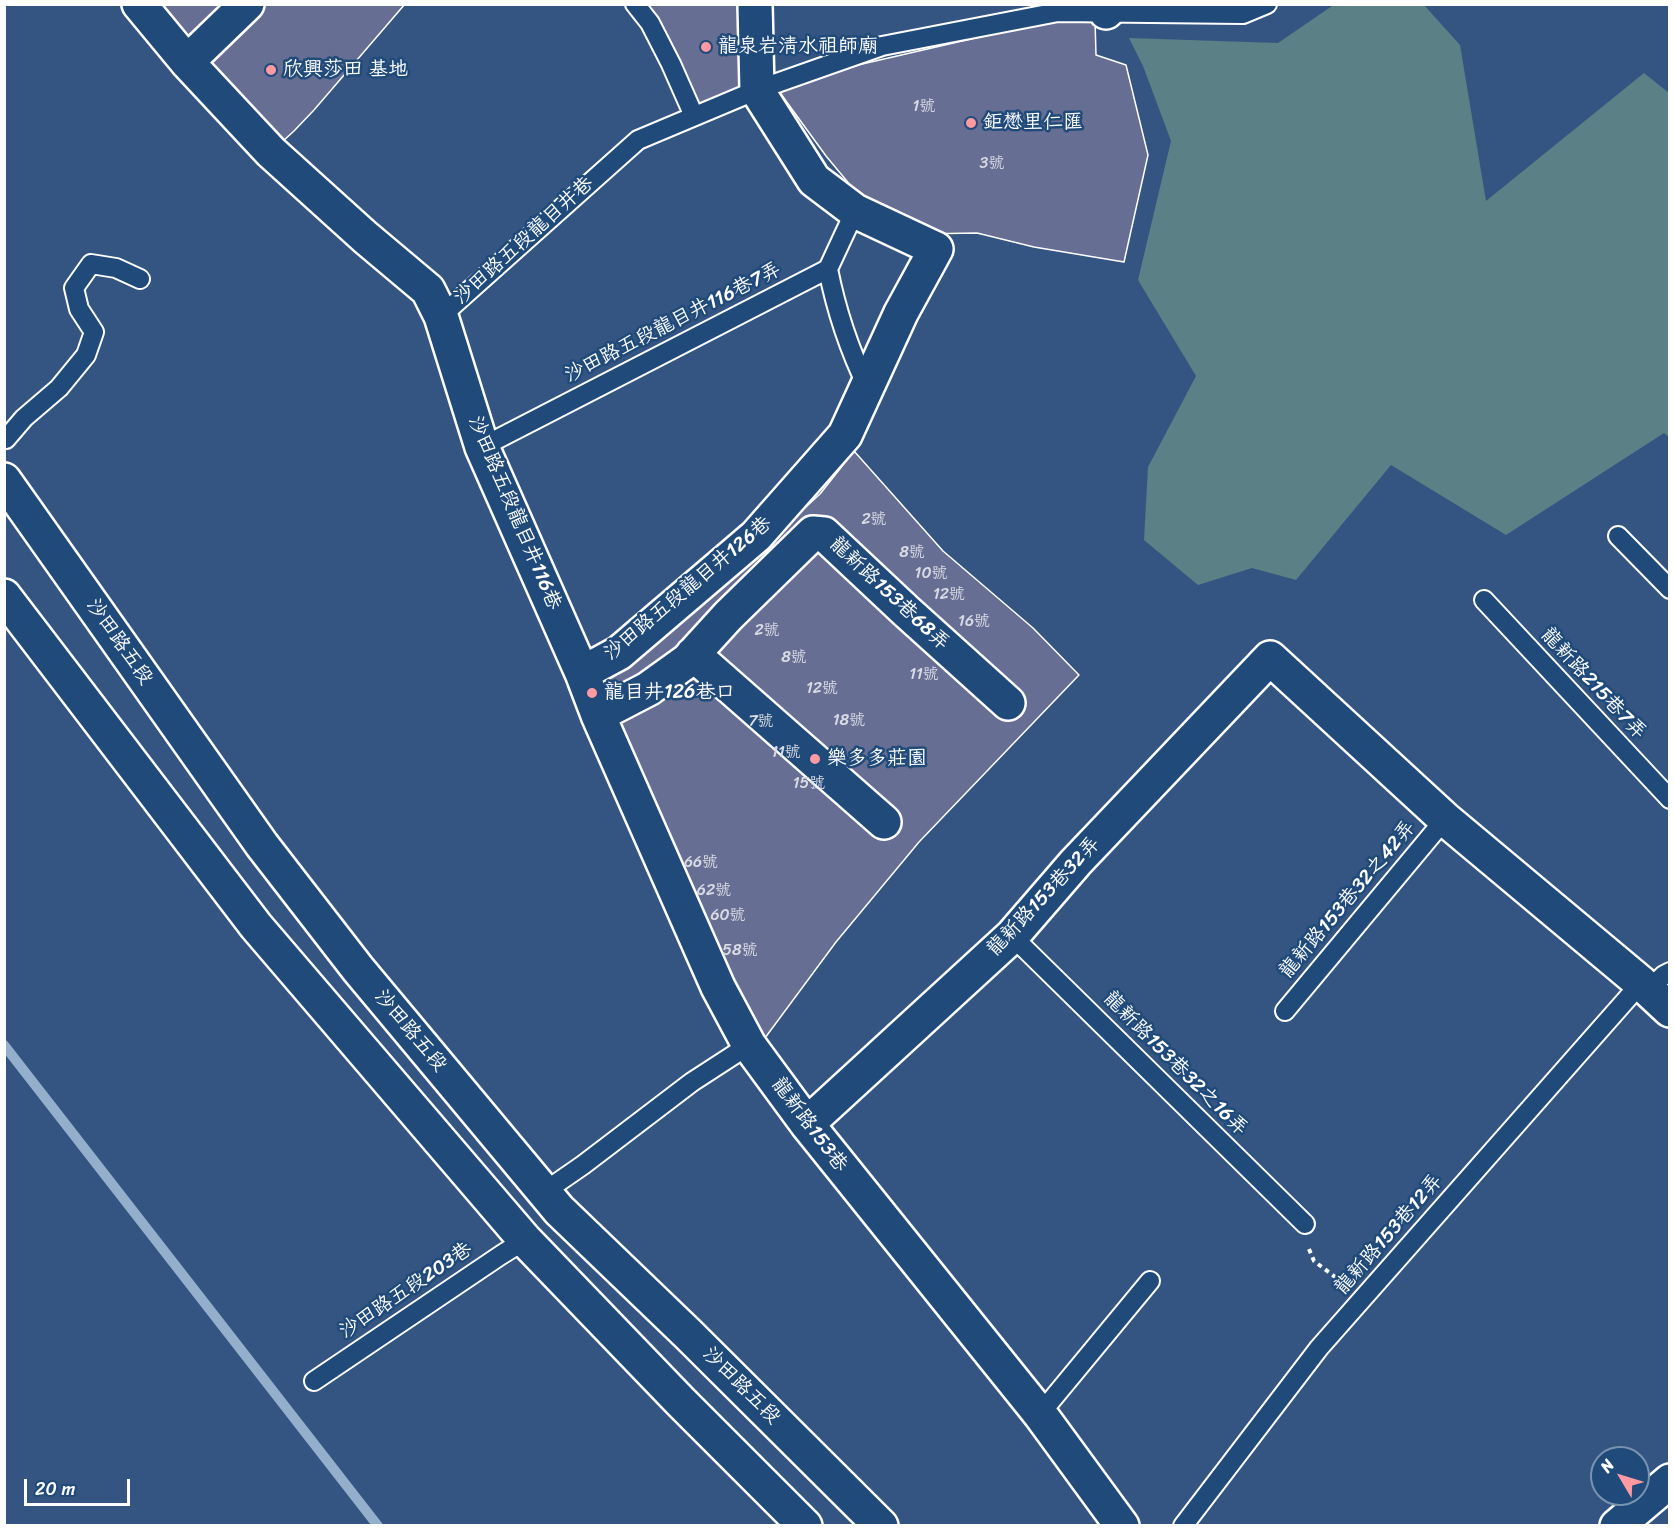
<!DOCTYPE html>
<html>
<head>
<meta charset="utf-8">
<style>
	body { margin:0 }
	#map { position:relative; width:1674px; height:1530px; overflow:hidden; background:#345582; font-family:Sriracha,sans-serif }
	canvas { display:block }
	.frame { position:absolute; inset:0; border:6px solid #fff; pointer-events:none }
	.north { position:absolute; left:1590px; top:1446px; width:60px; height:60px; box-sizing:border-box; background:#1f4a7a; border:2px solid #7992af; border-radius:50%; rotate:308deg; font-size:16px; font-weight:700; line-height:24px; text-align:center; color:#fff }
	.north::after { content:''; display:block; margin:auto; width:21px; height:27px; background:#ff9aa2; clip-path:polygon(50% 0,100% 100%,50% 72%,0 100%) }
	.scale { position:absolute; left:24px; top:1479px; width:106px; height:27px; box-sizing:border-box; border:3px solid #fff; border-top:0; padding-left:8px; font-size:18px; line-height:21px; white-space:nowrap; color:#fff; -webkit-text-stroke:4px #1f4a7a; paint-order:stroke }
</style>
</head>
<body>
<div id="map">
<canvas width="1674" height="1530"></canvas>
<div class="frame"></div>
<div class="north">N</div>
<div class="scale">20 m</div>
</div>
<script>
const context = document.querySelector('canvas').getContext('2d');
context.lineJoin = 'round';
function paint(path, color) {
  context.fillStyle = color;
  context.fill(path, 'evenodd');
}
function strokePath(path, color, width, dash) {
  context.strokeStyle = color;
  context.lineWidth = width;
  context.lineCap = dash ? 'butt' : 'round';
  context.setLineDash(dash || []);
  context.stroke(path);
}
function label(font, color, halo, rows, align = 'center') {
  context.font = font + ' Sriracha,"LXGW WenKai TC",sans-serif';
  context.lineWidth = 5;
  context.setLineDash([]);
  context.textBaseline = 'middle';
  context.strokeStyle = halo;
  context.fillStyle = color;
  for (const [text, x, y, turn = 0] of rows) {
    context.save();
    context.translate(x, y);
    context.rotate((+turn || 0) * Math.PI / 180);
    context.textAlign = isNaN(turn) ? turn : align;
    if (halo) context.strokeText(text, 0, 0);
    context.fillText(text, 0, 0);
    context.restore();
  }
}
paint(new Path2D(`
	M 1335,4 L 1424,5 L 1460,45 L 1486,201 L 1644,73 L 1669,93 L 1669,437 L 1664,433 L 1506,535 L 1391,465 L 1296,580 L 1252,568 L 1198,585 L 1144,540 L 1148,467 L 1196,376 L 1138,280 L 1171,141 L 1143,66 L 1129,38 L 1278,43 Z`), '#5b8085');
strokePath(new Path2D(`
	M 4,1045 L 378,1526`), '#94afcb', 10);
const building = new Path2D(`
	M 139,4 L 405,4 L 314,110 L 294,131 L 271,152 Z
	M 635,4 L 755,4 L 757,90 L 694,116 Z
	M 1095,19 L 1096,55 L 1126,65 L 1148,155 L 1124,262 L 1034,247 L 977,233 L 919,234 L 861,198 L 826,156 L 778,90 L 858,65 L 1053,20 Z
	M 854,451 L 943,551 L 1033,628 L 1079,675 L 919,842 L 836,942 L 762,1042 L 670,871 L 603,677 L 664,637 L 820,494 Z`);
paint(building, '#666e93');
strokePath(building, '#fff', 1.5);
const service = new Path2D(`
	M 635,4 L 650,23 L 671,64 L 694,116
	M 828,269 C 836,309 849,349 867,386
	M 441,316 L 638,140 L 757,90 L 882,46 L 1058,12 L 1243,14 L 1267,4
	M 6,439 L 24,418 L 59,388 L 86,355 L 94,332 L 79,309 L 74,288 L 91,264 L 116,268 L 140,279
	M 482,447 L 828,269 L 855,211
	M 1618,536 L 1670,589
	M 1484,600 L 1670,799
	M 1012,936 L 1305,1224
	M 1648,990 L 1664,975 L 1670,972
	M 1285,1011 L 1445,819
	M 544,1192 L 583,1165 L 692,1082 L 749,1045
	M 314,1381 L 501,1255 L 525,1240
	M 1040,1414 L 1150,1281
	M 1183,1526 L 1319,1348 L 1641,983`);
const minor = new Path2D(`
	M 139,4 L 187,62 L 271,152 L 365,237 L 428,290 L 441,316 L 482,447 L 582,673 L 598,715 L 718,987 L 749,1045 L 807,1124 L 1040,1414 L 1122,1526
	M 1106,12 L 1114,4
	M 187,62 L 247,4
	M 693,654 L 884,822
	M 582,673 L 619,653 L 756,536 L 845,435 L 901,313 L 936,249 L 855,211 L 814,180 L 757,90 L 755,4
	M 598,715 L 648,689 L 687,661 L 728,616 L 813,533 L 824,534 L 906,611 L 1008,703
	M 807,1124 L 1012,936 L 1076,862 L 1270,658 L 1445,819 L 1641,983 L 1670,1010`);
const tertiary = new Path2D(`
	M 4,480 L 262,845 L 358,969 L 544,1192 L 559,1210 L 688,1334 L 881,1526
	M 4,596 L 256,926 L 525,1240 L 680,1401 L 805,1526
	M 1617,1526 L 1670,1481`);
strokePath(service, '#fff', 22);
strokePath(minor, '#fff', 38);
strokePath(tertiary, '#fff', 38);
strokePath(new Path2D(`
	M 1309,1249 L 1314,1261 L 1343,1283`), '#fff', 4, [4.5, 4.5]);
strokePath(service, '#1f4a7a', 18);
strokePath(minor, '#1f4a7a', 33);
strokePath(tertiary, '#1f4a7a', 33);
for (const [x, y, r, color] of [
	[706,47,6,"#ff9aa2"],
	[271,70,6,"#ff9aa2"],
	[971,123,6,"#ff9aa2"],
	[592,693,6,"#ff9aa2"],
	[815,759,6,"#ff9aa2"]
]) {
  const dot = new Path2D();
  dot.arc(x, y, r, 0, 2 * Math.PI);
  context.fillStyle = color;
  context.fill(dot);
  strokePath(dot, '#1f4a7a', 2);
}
label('16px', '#d9dbe4', null, [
	["1號",924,107],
	["3號",992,164],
	["2號",874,520],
	["8號",912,553],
	["10號",931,574],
	["12號",949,595],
	["16號",974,622],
	["2號",767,631],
	["8號",794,658],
	["11號",924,675],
	["12號",822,689],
	["18號",849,721],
	["7號",761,722],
	["11號",786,753],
	["15號",809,784],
	["66號",701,863],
	["62號",714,891],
	["60號",728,916],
	["58號",740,951]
]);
label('20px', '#fff', '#1f4a7a', [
	["龍泉岩清水祖師廟",718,47],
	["欣興莎田 基地",283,70],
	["鉅懋里仁匯",983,123],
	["龍目井126巷口",604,693],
	["樂多多莊園",827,759]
], 'left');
label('20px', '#fff', '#1f4a7a', [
	["沙田路五段龍目井巷",524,241,-42],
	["沙田路五段龍目井116巷7弄",673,323,-27],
	["沙田路五段龍目井116巷",514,513,67],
	["沙田路五段龍目井126巷",688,589,-40],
	["龍新路153巷68弄",889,594,43],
	["沙田路五段",119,642,55],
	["龍新路215巷7弄",1593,684,47],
	["龍新路153巷32弄",1044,897,-47],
	["龍新路153巷32之42弄",1348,900,-50],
	["沙田路五段",410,1031,50],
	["龍新路153巷32之16弄",1175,1064,45],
	["龍新路153巷",809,1125,53],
	["龍新路153巷12弄",1389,1235,-49],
	["沙田路五段203巷",406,1291,-34],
	["沙田路五段",741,1386,45]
]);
</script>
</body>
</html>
